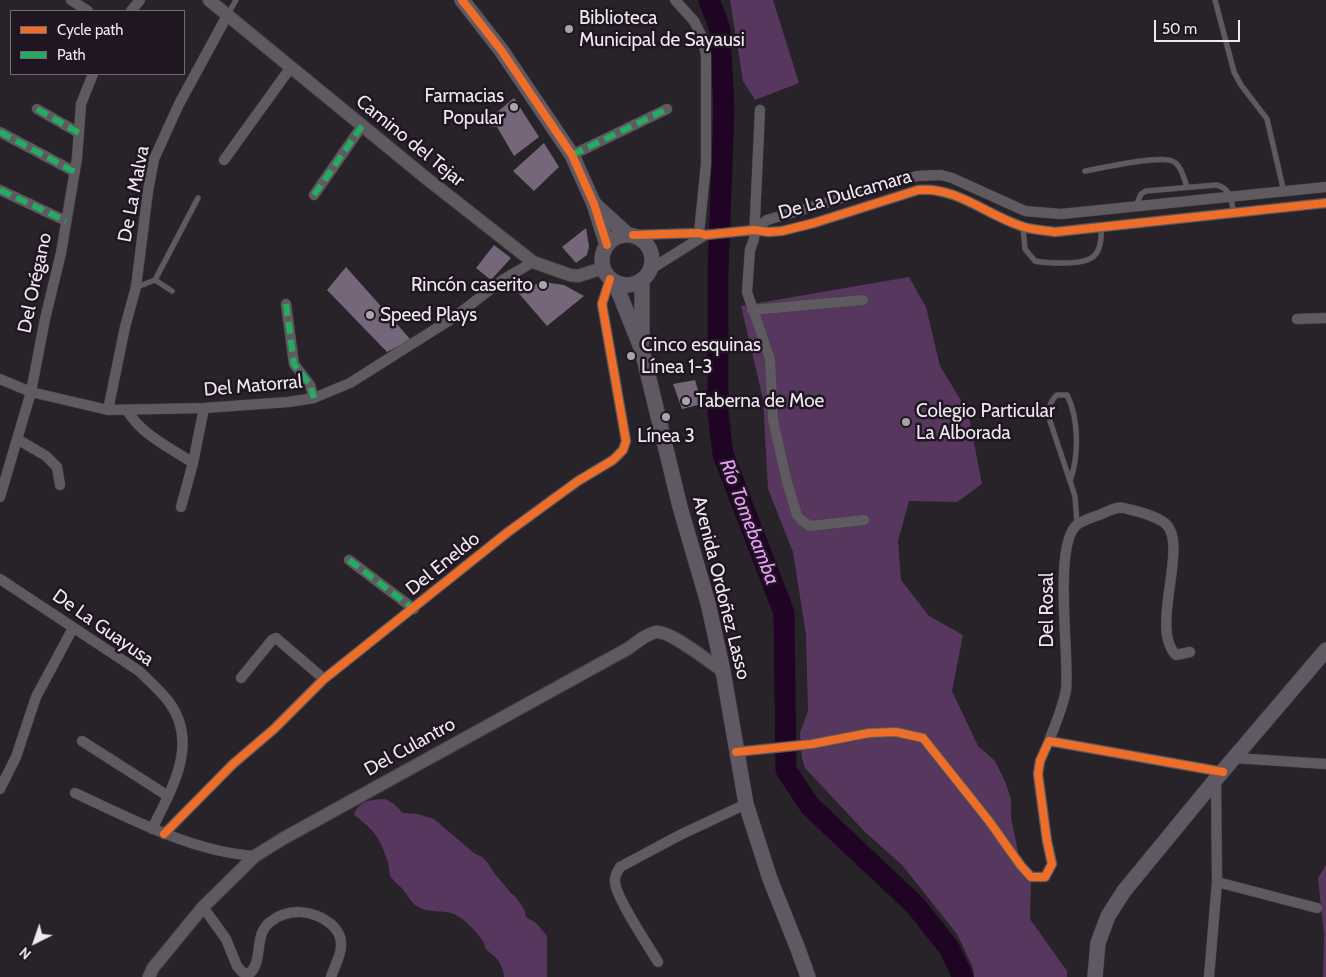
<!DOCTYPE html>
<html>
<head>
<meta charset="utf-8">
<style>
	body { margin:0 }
	#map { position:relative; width:1326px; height:977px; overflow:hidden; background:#282229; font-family:Cabin,sans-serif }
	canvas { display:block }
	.legend { position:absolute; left:10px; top:10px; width:175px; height:65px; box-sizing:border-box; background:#201622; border:1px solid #736a74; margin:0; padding:6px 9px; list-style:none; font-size:15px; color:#efe8f0 }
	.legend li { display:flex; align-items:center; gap:10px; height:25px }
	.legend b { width:25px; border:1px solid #736a74 }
	.north { position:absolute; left:10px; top:917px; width:50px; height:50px; -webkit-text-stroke:4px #201622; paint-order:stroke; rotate:221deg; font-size:14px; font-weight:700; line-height:20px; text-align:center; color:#efe8f0 }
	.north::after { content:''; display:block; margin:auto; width:18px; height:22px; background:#efe8f0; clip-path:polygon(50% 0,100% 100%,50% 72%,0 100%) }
	.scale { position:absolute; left:1154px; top:20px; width:86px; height:22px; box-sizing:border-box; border:2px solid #efe8f0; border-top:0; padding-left:6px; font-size:15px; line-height:18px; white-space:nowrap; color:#efe8f0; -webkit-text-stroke:4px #201622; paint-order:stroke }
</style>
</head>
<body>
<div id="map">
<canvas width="1326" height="977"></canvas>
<ul class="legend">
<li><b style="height:6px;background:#ee6e29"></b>Cycle path</li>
<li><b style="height:6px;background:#26ab63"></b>Path</li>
</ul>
<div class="north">N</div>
<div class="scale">50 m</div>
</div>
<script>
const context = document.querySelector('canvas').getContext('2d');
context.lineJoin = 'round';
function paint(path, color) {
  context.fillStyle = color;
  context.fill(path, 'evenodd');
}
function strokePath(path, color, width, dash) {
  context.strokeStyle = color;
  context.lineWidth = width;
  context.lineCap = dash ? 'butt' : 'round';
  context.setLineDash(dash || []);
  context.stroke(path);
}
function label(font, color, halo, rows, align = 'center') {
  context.font = font + ' Cabin,sans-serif';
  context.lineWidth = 5;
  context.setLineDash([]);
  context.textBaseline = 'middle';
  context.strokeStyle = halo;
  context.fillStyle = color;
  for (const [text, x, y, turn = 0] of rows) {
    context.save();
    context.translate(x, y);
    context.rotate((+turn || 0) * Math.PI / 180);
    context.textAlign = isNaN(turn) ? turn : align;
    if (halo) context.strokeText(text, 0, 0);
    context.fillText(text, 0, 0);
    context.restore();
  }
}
paint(new Path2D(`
	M 730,0 L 773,0 L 799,83 L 755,100 L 743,81 Z
	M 909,277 L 926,307 L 940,366 L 968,412 L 982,484 L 957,502 L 909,501 L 898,541 L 901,580 L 929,616 L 963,635 L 952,691 L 978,746 L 995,761 L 1005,781 L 1011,799 L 1011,818 L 1021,866 L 1031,877 L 1030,919 L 1067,971 L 1067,977 L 974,977 L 973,968 L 957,934 L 902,865 L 865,832 L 805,768 L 802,758 L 800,733 L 808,711 L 806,635 L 793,552 L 768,489 L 763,399 L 741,306 Z
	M 385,799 L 394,804 L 403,813 L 418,814 L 434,819 L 474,853 L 482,857 L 487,862 L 495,874 L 511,893 L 515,896 L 524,909 L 526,917 L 536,923 L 547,936 L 547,977 L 504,977 C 504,972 501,964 498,960 C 495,956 490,953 487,950 C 483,946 486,948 484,943 C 478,933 465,919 454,914 C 442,909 429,914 417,906 C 411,903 409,897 405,892 C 401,886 393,882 390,875 C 389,870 389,864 387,860 C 380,837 373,829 354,815 C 359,800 371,800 385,799 Z
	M 1326,865 L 1326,977 L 1323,977 L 1324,935 L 1318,878 Z`), '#58375f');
strokePath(new Path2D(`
	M 709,0 L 720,29 L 724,109 L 718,272 L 718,413 L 723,454 L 784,613 L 786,770 L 810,806 L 916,906 L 949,948 L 963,977`), '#1f0424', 21);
paint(new Path2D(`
	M 514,98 L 539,137 L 514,156 L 497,127 L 487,126 L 484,123 Z
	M 544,143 L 559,167 L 534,191 L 513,171 Z
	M 586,228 L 589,246 L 587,255 L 576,263 L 562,247 Z
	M 494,245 L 511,258 L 491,280 L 476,268 Z
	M 346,267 L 411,340 L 387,352 L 327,290 Z
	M 544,282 L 564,285 L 584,296 L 547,326 L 516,290 Z
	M 695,380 L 702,404 L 682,409 L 673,384 Z`), '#756679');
const service = new Path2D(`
	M 1215,0 L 1234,72 L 1241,85 L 1267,119 L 1284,192
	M 228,14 L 236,0
	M 1085,171 C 1102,168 1159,155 1172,161 C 1181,164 1184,179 1187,187
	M 1136,206 L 1141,194 L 1146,191 L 1216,185 C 1231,188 1231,200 1234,213
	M 1023,227 L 1025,249 L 1035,261 C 1044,263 1054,263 1063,263 C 1091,263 1103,258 1101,227
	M 155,280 L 172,291
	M 137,287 L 155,280 L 198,198
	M 1070,481 C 1079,457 1079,418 1067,395 L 1057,395 C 1048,403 1049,410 1050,421 L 1075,496 L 1077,524`);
const minor = new Path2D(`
	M 71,0 L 88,11
	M 675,0 L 694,21 L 702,37 L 706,55 L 706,164 L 699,233
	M 131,11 L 140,0
	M 37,109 L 79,133
	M 760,110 L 754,239 L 750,250 L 747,292 L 770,359 L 773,420 L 787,482 L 797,515 L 801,520 L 810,526 L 864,520
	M 0,132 L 75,172
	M 572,155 L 667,109
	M 224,160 L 291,67
	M 0,190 L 66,221
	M 314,195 L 362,126
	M 754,230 L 767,220 L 917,176 L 941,175 L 952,178 L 1025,211 L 1061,214 L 1326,187
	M 633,235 L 699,233 L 705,235 L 754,230 L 769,232 L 782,231 L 814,223 L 918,190 C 955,186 987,215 1021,226 C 1031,230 1044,230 1055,232 L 1326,203
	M 651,269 L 705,235
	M 286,304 L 294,364 L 310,385 L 314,398
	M 752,310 L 863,300
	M 1297,319 L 1326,318
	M 0,379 L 31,392 L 108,410 L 204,408 L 288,402 L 314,398 L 350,383 L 453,318 L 504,279 L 533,262
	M 108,410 L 125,327 L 136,287 L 148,191 L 154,159 L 179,104 L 228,14
	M 127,410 C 140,434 171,448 193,463 L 204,408
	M 17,439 L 46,456 L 57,467 L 60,485
	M 0,497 L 31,392 L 45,319 L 61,253 L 77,158 L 81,104 L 93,74
	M 181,507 L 193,463
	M 349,560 L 414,609
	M 0,579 L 139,671 C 149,681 160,690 169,702 C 200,744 171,790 152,829
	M 241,678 L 272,640 L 276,638 L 324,679
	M 82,741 L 168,796
	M 1049,741 C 1055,725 1063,707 1066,690 C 1070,658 1052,542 1078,524 C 1084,520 1093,517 1099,515 C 1107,512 1116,506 1124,508 C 1136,511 1156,515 1166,524 C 1189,546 1149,629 1176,655 L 1190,652
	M 736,752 L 812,744 L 869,733 L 896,732 L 923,738 L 989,821 L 1021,866 L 1031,877 L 1045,877 L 1052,864 L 1047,841 L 1038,774 L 1040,761 L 1049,741 L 1223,772
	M 1234,758 L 1326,764
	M 0,789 L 16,757 L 36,697 L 73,628
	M 75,793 C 131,819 193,852 255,856
	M 164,834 L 233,764 L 274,729 L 324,679 L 508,532 L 578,481 L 613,460 L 623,450 L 626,441 L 602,304 L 610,279
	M 1217,882 L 1317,908
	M 203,907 L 226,939 L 237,966 L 242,972 L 249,974 C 264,962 253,935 270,922 C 289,907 313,910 331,924 C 337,930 341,935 341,944 C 342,954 334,967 331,977
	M 658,962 C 649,947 615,896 615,882 C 614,876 618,871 620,867 L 680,835 L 746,804
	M 1209,977 L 1217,882 L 1216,779`);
const tertiary = new Path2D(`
	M 209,0 L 426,178 L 533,262 L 570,275 L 578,276 L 603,268
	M 149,977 L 153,968 L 203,907 L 255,856 L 284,838 L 629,648 C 637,642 646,634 656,632 C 670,630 709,662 723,671`);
const primary = new Path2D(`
	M 462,0 L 501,50 L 572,155 L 594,204 L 607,245
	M 595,205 L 628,235
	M602 260a25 25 0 1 1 50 0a25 25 0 1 1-50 0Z
	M 642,281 L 642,341
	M 615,283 L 642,350 L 680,507 L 708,603 L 723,671 L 746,804 L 770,879 L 798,949 L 808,977
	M 1095,977 L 1098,943 L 1108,916 L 1124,891 L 1216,779 L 1326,650`);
strokePath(service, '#454046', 6);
strokePath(minor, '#454046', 11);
strokePath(tertiary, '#454046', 14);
strokePath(primary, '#454046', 16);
strokePath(service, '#5f5a60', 5);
strokePath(minor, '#5f5a60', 10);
strokePath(tertiary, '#5f5a60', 12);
strokePath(primary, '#605862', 15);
strokePath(new Path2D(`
	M 37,109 L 79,133
	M 0,132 L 75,172
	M 572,155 L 667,109
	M 0,190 L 66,221
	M 314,195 L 362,126
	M 286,304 L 294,364 L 310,385 L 314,398
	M 349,560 L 414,609`), '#26ab63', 6, [12, 6]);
strokePath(new Path2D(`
	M 462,0 L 501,50 L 572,155 L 594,204 L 607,245
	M 633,235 L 699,233 L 705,235 L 754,230 L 769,232 L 782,231 L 814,223 L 918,190 C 955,186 987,215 1021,226 C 1031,230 1044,230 1055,232 L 1326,203
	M 736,752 L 812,744 L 869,733 L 896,732 L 923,738 L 989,821 L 1021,866 L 1031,877 L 1045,877 L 1052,864 L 1047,841 L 1038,774 L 1040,761 L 1049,741 L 1223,772
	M 164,834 L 233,764 L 274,729 L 324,679 L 508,532 L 578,481 L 613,460 L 623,450 L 626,441 L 602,304 L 610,279`), '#ee6e29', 8);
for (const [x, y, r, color] of [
	[569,29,5,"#a9a3aa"],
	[514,107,5,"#a9a3aa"],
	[543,285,5,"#a9a3aa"],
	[370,315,5,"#a9a3aa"],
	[631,356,5,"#a9a3aa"],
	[686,401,5,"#a9a3aa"],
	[666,417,5,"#a9a3aa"],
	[906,422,5,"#a9a3aa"]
]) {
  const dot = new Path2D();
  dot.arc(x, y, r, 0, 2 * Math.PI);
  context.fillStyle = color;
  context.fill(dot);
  strokePath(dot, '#201622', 2);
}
label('19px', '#efe8f0', '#201622', [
	["Biblioteca",579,18],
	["Municipal de Sayausi",579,40],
	["Farmacias",504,96,"right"],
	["Popular",504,118,"right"],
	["Rincón caserito",533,285,"right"],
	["Speed Plays",380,315],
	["Cinco esquinas",641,345],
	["Línea 1-3",641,367],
	["Taberna de Moe",696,401],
	["Colegio Particular",916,411],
	["La Alborada",916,433],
	["Línea 3",666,436,"center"]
], 'left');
label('19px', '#efe8f0', '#201622', [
	["Camino del Tejar",410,141,39],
	["De La Malva",134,194,-79],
	["De La Dulcamara",845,195,-16],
	["Del Orégano",35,283,-78],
	["Del Matorral",253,386,-5],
	["Del Eneldo",443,564,-39],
	["Avenida Ordoñez Lasso",721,588,76],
	["Del Rosal",1047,610,-90],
	["De La Guayusa",103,628,35],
	["Del Culantro",410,747,-29]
]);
label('italic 20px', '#ec9bff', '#201622', [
	["Río Tomebamba",749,522,69]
]);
</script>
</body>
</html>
